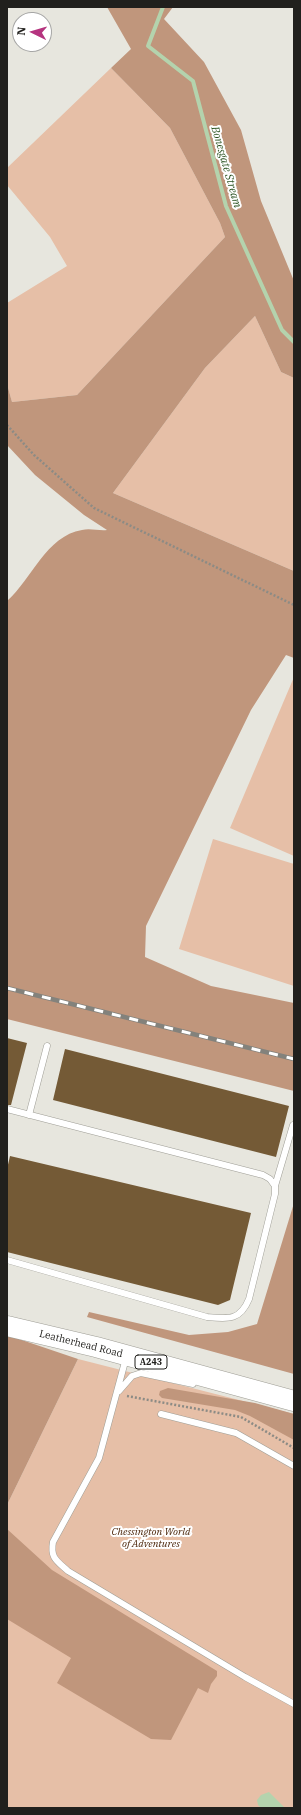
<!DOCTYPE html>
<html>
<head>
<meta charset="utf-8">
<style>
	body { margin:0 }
	#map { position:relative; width:301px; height:1815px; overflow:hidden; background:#e7e6de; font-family:"IBM Plex Serif",serif }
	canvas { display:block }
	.frame { position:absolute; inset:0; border:8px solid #21201d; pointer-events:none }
	.north { position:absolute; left:12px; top:12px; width:40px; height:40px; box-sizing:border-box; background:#fff; border:1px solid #a6a6a5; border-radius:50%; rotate:275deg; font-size:11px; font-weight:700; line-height:16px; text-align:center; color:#21201d }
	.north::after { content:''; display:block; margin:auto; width:14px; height:18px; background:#b5347f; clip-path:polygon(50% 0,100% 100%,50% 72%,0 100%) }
</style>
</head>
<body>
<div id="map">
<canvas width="301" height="1815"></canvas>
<div class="frame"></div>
<div class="north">N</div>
</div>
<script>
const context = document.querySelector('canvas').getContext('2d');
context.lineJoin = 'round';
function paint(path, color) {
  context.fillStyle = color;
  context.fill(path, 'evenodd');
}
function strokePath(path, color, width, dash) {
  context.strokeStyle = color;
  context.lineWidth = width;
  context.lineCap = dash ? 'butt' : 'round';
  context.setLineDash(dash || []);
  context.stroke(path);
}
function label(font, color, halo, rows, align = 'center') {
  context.font = font + ' "IBM Plex Serif",serif';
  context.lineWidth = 4;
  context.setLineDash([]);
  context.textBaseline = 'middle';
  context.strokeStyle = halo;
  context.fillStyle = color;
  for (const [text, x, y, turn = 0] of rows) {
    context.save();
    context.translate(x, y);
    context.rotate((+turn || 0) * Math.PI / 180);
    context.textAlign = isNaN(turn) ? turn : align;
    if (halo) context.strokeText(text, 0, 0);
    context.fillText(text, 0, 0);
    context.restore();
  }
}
paint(new Path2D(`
	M 111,68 L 170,128 L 220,223 L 225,237 L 77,395 L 12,402 L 7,384 L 7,303 L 67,266 L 50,237 L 7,185 L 7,168 Z
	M 255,316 L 281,372 L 294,378 L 294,571 L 113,493 L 205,368 Z
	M 294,677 L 294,856 L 230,828 Z
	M 213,839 L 294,864 L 294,986 L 179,949 Z
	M 78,1359 L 294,1414 L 294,1808 L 7,1808 L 7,1505 Z`), '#e6bfa7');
paint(new Path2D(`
	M 107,7 L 173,7 L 164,19 L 204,62 L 241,130 L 261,201 L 294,281 L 294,378 L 281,372 L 255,316 L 205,368 L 113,493 L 294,571 L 294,658 L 286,655 L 251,710 L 146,926 L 145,957 L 211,986 L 294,1003 L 294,1091 L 7,1019 L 7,601 C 32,579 46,536 82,530 C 90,528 99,531 107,530 L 84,515 L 35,475 L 7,445 L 7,384 L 12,402 L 77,395 L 225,237 L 220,223 L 170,128 L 111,68 L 131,49 Z
	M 294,1203 L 294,1374 L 87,1317 L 89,1312 L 189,1335 L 228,1332 L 257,1324 Z
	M 7,1335 L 78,1359 L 7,1505 Z
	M 168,1388 L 255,1403 L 294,1414 L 294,1440 L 250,1416 L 235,1410 L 162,1398 L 159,1395 L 160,1391 Z
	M 7,1529 L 52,1570 L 217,1671 L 217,1676 L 211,1684 L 208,1693 L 198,1688 L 171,1740 L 151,1739 L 57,1683 L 71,1658 L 7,1619 Z`), '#c0967c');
paint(new Path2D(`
	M 269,1792 L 285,1808 L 261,1808 L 258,1805 L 257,1800 L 261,1795 Z`), '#b4d3ad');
strokePath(new Path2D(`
	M 163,7 L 148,46 L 193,81 L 226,206 L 282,330 L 294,342`), '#b4d3ad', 4);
paint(new Path2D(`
	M 7,1038 L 27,1043 L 11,1105 L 7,1105 Z
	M 65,1049 L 289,1106 L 276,1157 L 53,1100 Z
	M 10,1156 L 251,1213 L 230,1300 L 218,1305 L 7,1252 L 7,1169 Z`), '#745a36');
const service = new Path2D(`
	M 7,1109 L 263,1175 L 270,1179 L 275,1186
	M 29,1115 L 47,1046
	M 7,1260 L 207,1317 C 228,1319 240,1321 249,1299 L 275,1194 L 275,1186 L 293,1125
	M 126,1358 L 99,1458 L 53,1542 C 50,1558 57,1561 68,1571 L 245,1677 L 294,1704
	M 119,1391 L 132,1376 L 141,1373 L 193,1384
	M 161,1414 L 236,1433 L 294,1466`);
const trunk = new Path2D(`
	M 7,1326 L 96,1347 L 294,1401`);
strokePath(service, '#9f9e96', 7);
strokePath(trunk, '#9f9e96', 21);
strokePath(new Path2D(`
	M 7,425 L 34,455 L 94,508 L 294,605
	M 127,1396 L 241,1417 L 294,1448`), '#8c8b85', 2.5, [2, 2]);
strokePath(service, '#fff', 6);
strokePath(trunk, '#fff', 20);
const rail = new Path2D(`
	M 7,988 L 294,1059`);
strokePath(rail, '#83827c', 4.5);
strokePath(rail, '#fff', 3, [9]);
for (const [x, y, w] of [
	[151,1362,32]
]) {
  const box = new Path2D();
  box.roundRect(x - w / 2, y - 7, w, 14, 3);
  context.fillStyle = '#fff';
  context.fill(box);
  strokePath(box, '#21201d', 1);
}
label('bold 9px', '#21201d', null, [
	["A243",151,1362]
]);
label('10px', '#21201d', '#fff', [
	["Leatherhead Road",81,1344,14]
]);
label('italic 10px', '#441d00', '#fff', [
	["Chessington World",151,1532],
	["of Adventures",151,1544]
]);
label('italic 11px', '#27501e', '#fff', [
	["Bonesgate Stream",226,167,74]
]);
</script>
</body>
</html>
